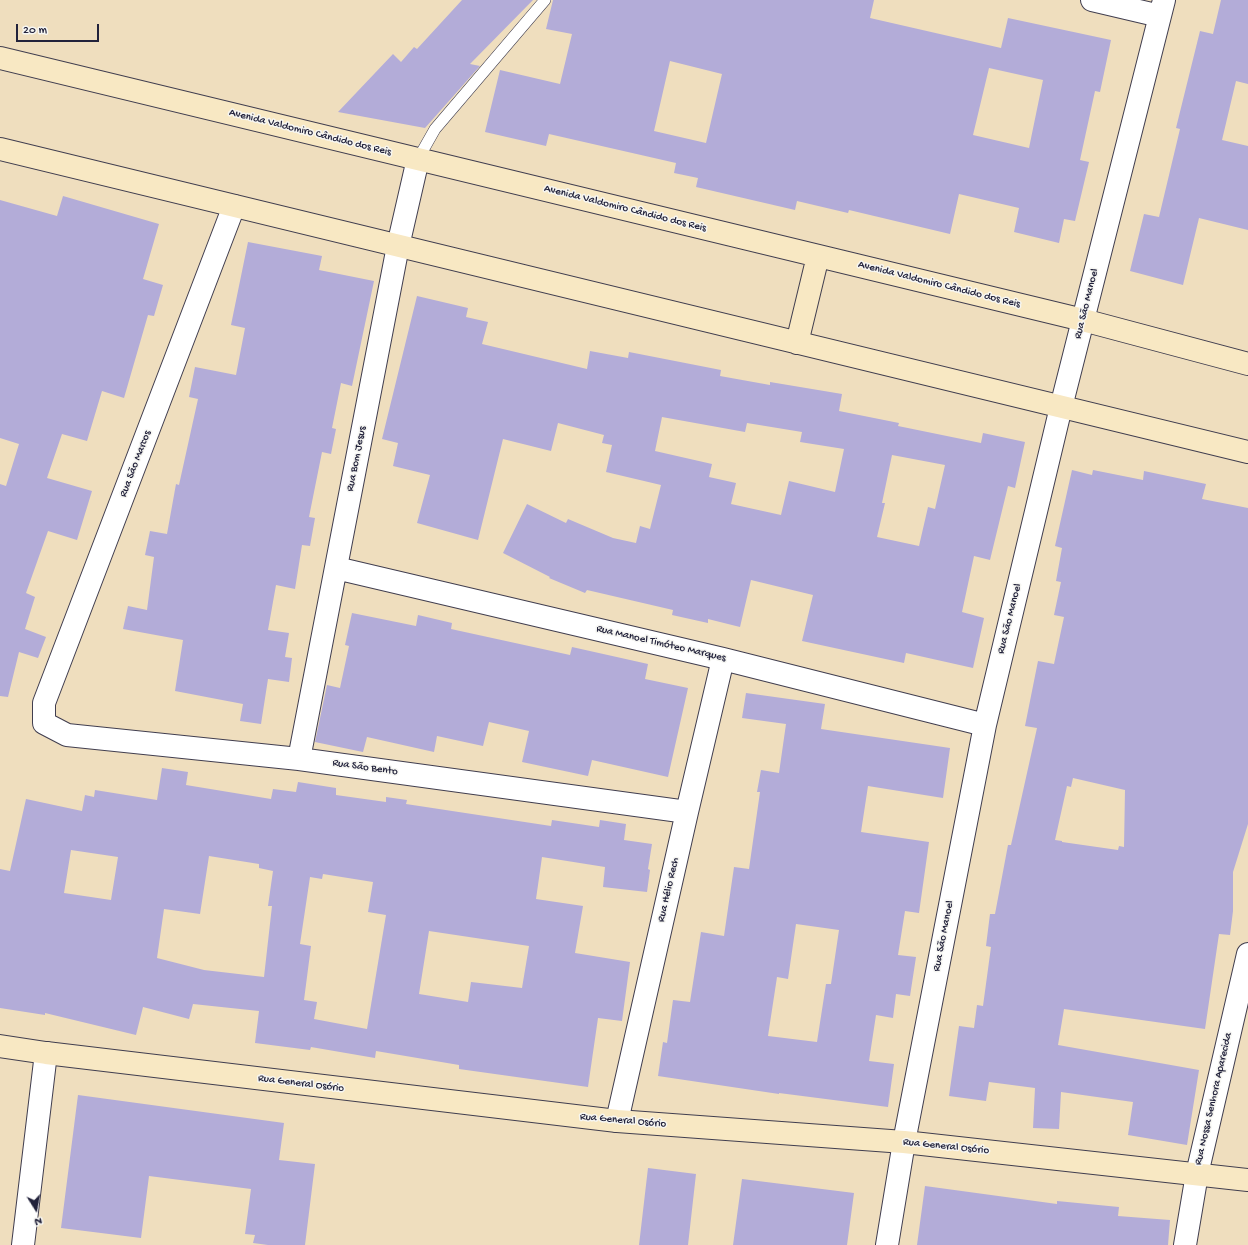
<!DOCTYPE html>
<html>
<head>
<meta charset="utf-8">
<style>
	body { margin:0 }
	#map { position:relative; width:1248px; height:1245px; overflow:hidden; background:#efdebe; font-family:"Gochi Hand",sans-serif }
	canvas { display:block }
	.north { position:absolute; left:16px; top:1189px; width:40px; height:40px; -webkit-text-stroke:3px #f6f6f2; paint-order:stroke; rotate:169deg; font-size:11px; font-weight:700; line-height:16px; text-align:center; color:#22223b }
	.north::after { content:''; display:block; margin:auto; width:14px; height:18px; background:#22223b; clip-path:polygon(50% 0,100% 100%,50% 72%,0 100%) }
	.scale { position:absolute; left:16px; top:24px; width:83px; height:18px; box-sizing:border-box; border:2px solid #22223b; border-top:0; padding-left:5px; font-size:12px; line-height:14px; white-space:nowrap; color:#22223b; -webkit-text-stroke:3px #f6f6f2; paint-order:stroke }
</style>
</head>
<body>
<div id="map">
<canvas width="1248" height="1245"></canvas>
<div class="north">N</div>
<div class="scale">20 m</div>
</div>
<script>
const context = document.querySelector('canvas').getContext('2d');
context.lineJoin = 'round';
function paint(path, color) {
  context.fillStyle = color;
  context.fill(path, 'evenodd');
}
function strokePath(path, color, width, dash) {
  context.strokeStyle = color;
  context.lineWidth = width;
  context.lineCap = dash ? 'butt' : 'round';
  context.setLineDash(dash || []);
  context.stroke(path);
}
function label(font, color, halo, rows, align = 'center') {
  context.font = font + ' "Gochi Hand",sans-serif';
  context.lineWidth = 3;
  context.setLineDash([]);
  context.textBaseline = 'middle';
  context.strokeStyle = halo;
  context.fillStyle = color;
  for (const [text, x, y, turn = 0] of rows) {
    context.save();
    context.translate(x, y);
    context.rotate((+turn || 0) * Math.PI / 180);
    context.textAlign = isNaN(turn) ? turn : align;
    if (halo) context.strokeText(text, 0, 0);
    context.fillText(text, 0, 0);
    context.restore();
  }
}
paint(new Path2D(`
	M 462,0 L 533,0 L 470,64 L 480,66 L 425,128 L 338,112 L 393,54 L 401,62 L 414,47 L 417,49 Z
	M 553,0 L 874,0 L 870,18 L 1001,48 L 1008,18 L 1111,40 L 1100,92 L 1095,91 L 1080,160 L 1089,162 L 1075,221 L 1064,219 L 1059,243 L 1014,232 L 1019,208 L 959,194 L 950,234 L 849,210 L 848,213 L 797,201 L 795,210 L 696,187 L 698,178 L 674,173 L 676,163 L 549,134 L 546,146 L 485,132 L 500,70 L 560,84 L 572,34 L 546,29 ZM 670,61 L 722,74 L 706,143 L 654,131 ZM 989,68 L 1043,80 L 1029,148 L 973,135 Z
	M 1221,0 L 1248,0 L 1248,84 L 1236,81 L 1222,140 L 1248,146 L 1248,230 L 1199,218 L 1183,285 L 1130,271 L 1144,214 L 1159,217 L 1180,129 L 1176,128 L 1200,31 L 1213,34 Z
	M 63,196 L 159,224 L 143,279 L 163,285 L 154,316 L 148,315 L 124,398 L 102,391 L 87,441 L 62,434 L 47,478 L 92,491 L 77,540 L 48,531 L 26,593 L 35,597 L 25,629 L 46,637 L 38,658 L 19,652 L 8,697 L 0,696 L 0,484 L 6,486 L 19,444 L 0,438 L 0,200 L 57,216 Z
	M 248,242 L 322,256 L 319,270 L 374,281 L 352,386 L 341,383 L 332,428 L 336,429 L 331,454 L 322,452 L 309,517 L 315,518 L 310,546 L 302,545 L 295,589 L 276,585 L 268,630 L 289,633 L 285,657 L 292,658 L 289,682 L 268,679 L 261,724 L 240,721 L 243,704 L 175,691 L 183,640 L 123,629 L 128,606 L 147,610 L 154,557 L 145,555 L 150,531 L 167,534 L 176,484 L 179,485 L 198,399 L 189,397 L 195,367 L 236,375 L 245,328 L 231,325 Z
	M 417,296 L 468,308 L 466,317 L 488,322 L 482,344 L 587,369 L 590,351 L 628,358 L 629,352 L 721,370 L 720,376 L 770,385 L 770,382 L 842,394 L 839,411 L 899,423 L 898,426 L 981,443 L 983,433 L 1025,442 L 1015,488 L 1008,486 L 990,560 L 974,556 L 962,612 L 984,618 L 973,668 L 906,653 L 904,663 L 802,641 L 813,595 L 751,580 L 740,627 L 708,619 L 708,623 L 672,615 L 673,610 L 587,590 L 585,593 L 549,578 L 550,577 L 503,553 L 527,504 L 566,523 L 568,519 L 613,538 L 636,543 L 640,526 L 650,529 L 661,485 L 606,472 L 612,445 L 602,443 L 604,435 L 558,423 L 551,451 L 503,439 L 478,540 L 417,523 L 430,475 L 393,466 L 398,443 L 382,439 ZM 662,417 L 745,432 L 747,423 L 802,432 L 800,442 L 844,449 L 835,492 L 789,481 L 781,515 L 731,504 L 736,483 L 709,477 L 712,464 L 655,451 ZM 892,455 L 945,465 L 935,509 L 928,507 L 919,546 L 877,537 L 885,503 L 882,503 Z
	M 1072,470 L 1092,475 L 1093,470 L 1143,480 L 1144,471 L 1206,484 L 1202,499 L 1248,508 L 1248,824 L 1233,872 L 1233,911 L 1230,935 L 1219,934 L 1205,1029 L 1064,1009 L 1058,1045 L 1199,1070 L 1187,1145 L 1128,1135 L 1133,1102 L 1061,1092 L 1059,1129 L 1033,1128 L 1035,1088 L 989,1082 L 986,1101 L 949,1096 L 959,1026 L 974,1028 L 977,1005 L 983,1006 L 991,947 L 986,946 L 990,914 L 995,914 L 1008,845 L 1011,845 L 1037,728 L 1025,726 L 1038,661 L 1054,664 L 1064,617 L 1054,615 L 1061,582 L 1056,581 L 1062,548 L 1055,546 ZM 1073,778 L 1125,790 L 1124,847 L 1119,846 L 1118,850 L 1062,842 L 1062,841 L 1055,840 L 1067,786 L 1071,787 Z
	M 352,613 L 416,626 L 418,615 L 452,623 L 451,629 L 570,655 L 572,647 L 648,664 L 645,679 L 688,688 L 668,777 L 592,760 L 588,776 L 522,762 L 529,731 L 489,722 L 483,746 L 437,736 L 434,752 L 367,737 L 363,752 L 315,742 L 327,685 L 340,688 L 349,646 L 345,645 Z
	M 746,693 L 825,704 L 821,729 L 950,748 L 943,798 L 868,786 L 861,832 L 929,842 L 919,913 L 905,911 L 898,955 L 916,957 L 910,996 L 896,994 L 893,1018 L 876,1015 L 869,1061 L 894,1064 L 888,1107 L 779,1093 L 779,1094 L 658,1076 L 663,1042 L 667,1043 L 673,1000 L 690,1002 L 701,932 L 724,936 L 734,867 L 749,869 L 760,792 L 757,792 L 761,770 L 779,773 L 786,724 L 742,718 ZM 796,924 L 839,930 L 831,984 L 826,984 L 817,1042 L 768,1036 L 777,977 L 788,979 Z
	M 162,768 L 188,772 L 186,785 L 271,799 L 273,789 L 296,792 L 298,782 L 336,788 L 336,795 L 386,802 L 386,797 L 407,800 L 406,804 L 551,826 L 552,820 L 599,827 L 600,820 L 626,824 L 624,840 L 652,844 L 648,869 L 650,870 L 647,892 L 603,887 L 605,867 L 542,857 L 536,899 L 583,906 L 575,953 L 630,962 L 622,1021 L 598,1018 L 588,1087 L 459,1069 L 459,1065 L 376,1051 L 375,1058 L 311,1047 L 310,1050 L 255,1043 L 259,1011 L 193,1004 L 189,1019 L 143,1007 L 136,1035 L 45,1013 L 45,1015 L 0,1008 L 0,869 L 10,871 L 26,799 L 82,811 L 85,795 L 94,797 L 95,790 L 157,800 ZM 71,850 L 118,857 L 111,900 L 64,893 ZM 209,856 L 259,864 L 259,868 L 273,871 L 268,906 L 272,906 L 264,977 L 204,970 L 157,958 L 164,909 L 200,914 ZM 323,874 L 373,882 L 368,912 L 386,915 L 367,1029 L 314,1019 L 317,1002 L 304,1000 L 311,946 L 300,944 L 310,877 L 322,879 ZM 429,931 L 529,946 L 522,988 L 471,982 L 468,1002 L 419,994 Z
	M 78,1095 L 284,1123 L 279,1160 L 315,1164 L 305,1245 L 268,1245 L 253,1243 L 255,1235 L 245,1234 L 251,1189 L 149,1176 L 141,1238 L 61,1228 Z
	M 648,1168 L 696,1174 L 688,1245 L 639,1245 Z
	M 742,1179 L 854,1193 L 847,1245 L 733,1245 Z
	M 925,1186 L 1057,1204 L 1057,1201 L 1119,1207 L 1118,1216 L 1170,1220 L 1168,1245 L 917,1245 Z`), '#b3acd8');
const lane = new Path2D(`
	M 418,159 L 435,129 L 545,0`);
const street = new Path2D(`
	M 1092,0 L 1160,16
	M 234,206 L 44,703 L 44,723 L 67,735 L 299,759 L 687,812
	M 336,568 L 723,659 L 985,725
	M 299,759 L 398,246 L 418,159
	M 617,1121 L 687,812 L 723,659
	M 23,1245 L 46,1053
	M 887,1245 L 904,1142 L 985,725 L 1061,407 L 1164,0
	M 1185,1245 L 1197,1174 L 1248,954`);
const secondary = new Path2D(`
	M 0,58 L 1083,320 L 1248,364
	M 0,149 L 1248,452
	M 797,343 L 818,256
	M 0,1046 L 46,1053 L 617,1121 L 904,1142 L 1248,1180`);
strokePath(lane, '#413e4f', 12);
strokePath(street, '#413e4f', 24);
strokePath(secondary, '#413e4f', 24);
strokePath(lane, '#fff', 11);
strokePath(street, '#fff', 22);
strokePath(secondary, '#f8e8c3', 22);
label('11px', '#22223b', '#f6f6f2', [
	["Avenida Valdomiro Cândido dos Reis",310,133,14],
	["Avenida Valdomiro Cândido dos Reis",625,209,14],
	["Avenida Valdomiro Cândido dos Reis",939,285,14],
	["Rua São Manoel",1087,304,-76],
	["Rua Bom Jesus",357,459,-79],
	["Rua São Marcos",136,464,-69],
	["Rua São Manoel",1010,619,-76],
	["Rua Manoel Timóteo Marques",661,644,13],
	["Rua São Bento",365,768,8],
	["Rua Hélio Rech",669,890,-77],
	["Rua São Manoel",944,936,-79],
	["Rua General Osório",301,1084,7],
	["Rua Nossa Senhora Aparecida",1214,1099,-77],
	["Rua General Osório",623,1121,5],
	["Rua General Osório",946,1147,6]
]);
</script>
</body>
</html>
